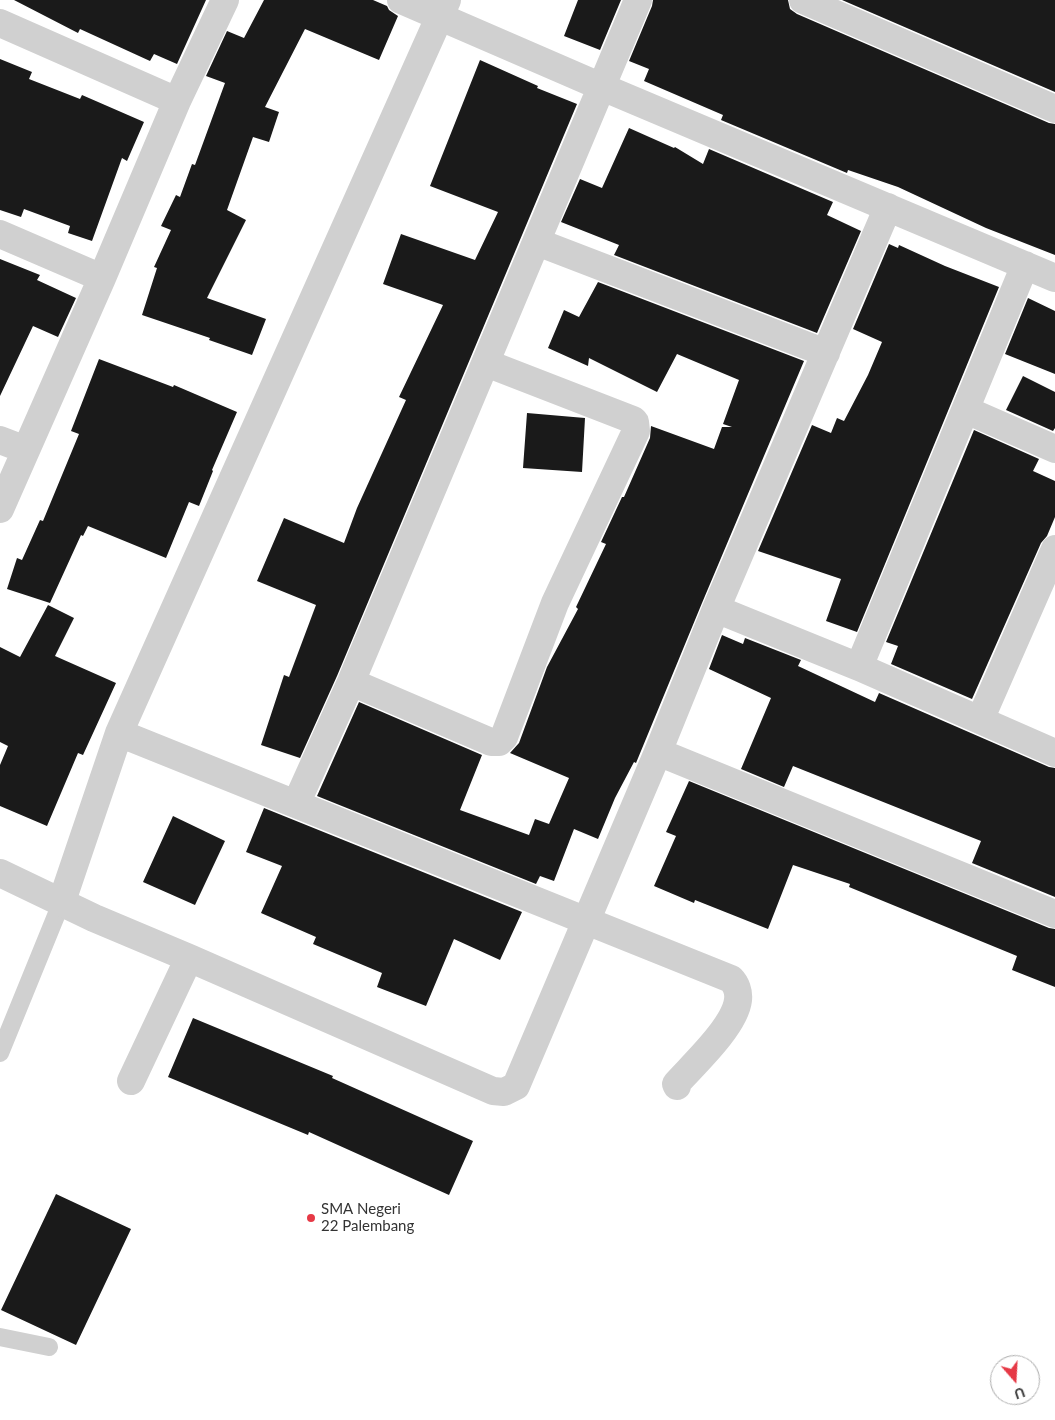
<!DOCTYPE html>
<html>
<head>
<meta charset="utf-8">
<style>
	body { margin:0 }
	#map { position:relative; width:1055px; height:1420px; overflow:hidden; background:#fff; font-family:Lato,sans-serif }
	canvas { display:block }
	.north { position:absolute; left:990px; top:1355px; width:50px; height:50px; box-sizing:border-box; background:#fff; border:1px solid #adadad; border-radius:50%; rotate:161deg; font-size:14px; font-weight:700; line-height:20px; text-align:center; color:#333 }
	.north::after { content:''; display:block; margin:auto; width:18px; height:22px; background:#e63946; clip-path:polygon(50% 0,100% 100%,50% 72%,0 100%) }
</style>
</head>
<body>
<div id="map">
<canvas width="1055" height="1420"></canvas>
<div class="north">U</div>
</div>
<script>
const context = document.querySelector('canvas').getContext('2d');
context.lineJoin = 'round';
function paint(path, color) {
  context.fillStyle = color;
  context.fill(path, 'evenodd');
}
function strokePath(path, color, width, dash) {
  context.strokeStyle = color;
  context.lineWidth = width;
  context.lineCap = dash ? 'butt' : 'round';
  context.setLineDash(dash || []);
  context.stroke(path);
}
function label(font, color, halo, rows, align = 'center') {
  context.font = font + ' Lato,sans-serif';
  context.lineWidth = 5;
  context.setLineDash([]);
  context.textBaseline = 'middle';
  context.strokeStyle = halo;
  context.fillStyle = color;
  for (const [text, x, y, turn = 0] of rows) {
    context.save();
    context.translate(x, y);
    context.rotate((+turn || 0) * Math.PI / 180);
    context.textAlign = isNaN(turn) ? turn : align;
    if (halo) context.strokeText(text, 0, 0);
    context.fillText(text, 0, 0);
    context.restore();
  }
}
paint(new Path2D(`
	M 14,0 L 206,0 L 177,64 L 154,54 L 150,61 L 80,29 L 78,33 Z
	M 264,0 L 373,0 L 387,6 L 389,10 L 398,16 L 379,60 L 305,29 L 265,107 L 279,112 L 269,142 L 253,137 L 227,210 L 246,220 L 207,298 L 266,319 L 252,355 L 209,340 L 210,338 L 142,315 L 157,268 L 154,267 L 171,230 L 161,226 L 176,195 L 180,197 L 192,164 L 195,165 L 225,83 L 206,76 L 227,31 L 244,38 Z
	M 578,0 L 621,0 L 600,50 L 564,36 Z
	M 653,0 L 788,0 L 790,9 L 797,14 L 1049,123 L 1055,124 L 1055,255 L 986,228 L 898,187 L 848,170 L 847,173 L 721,120 L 723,115 L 644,81 L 649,69 L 629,61 L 652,6 Z
	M 842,0 L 1055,0 L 1055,92 Z
	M 0,59 L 32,72 L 29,79 L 80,99 L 82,95 L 144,122 L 127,161 L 122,158 L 92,241 L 68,233 L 70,226 L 24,209 L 21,217 L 0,210 Z
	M 480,60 L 538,86 L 537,88 L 577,104 L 337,676 L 300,758 L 261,745 L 284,675 L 289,677 L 316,605 L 257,581 L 284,518 L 344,543 L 357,508 L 406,400 L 399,397 L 443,305 L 383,284 L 401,234 L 475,260 L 498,212 L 430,186 Z
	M 629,128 L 674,148 L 675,147 L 703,164 L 709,149 L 833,202 L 827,215 L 861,231 L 817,333 L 614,255 L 619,245 L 561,222 L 580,179 L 602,188 Z
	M 889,244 L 898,248 L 899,245 L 945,266 L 999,287 L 857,632 L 826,621 L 841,579 L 758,551 L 812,425 L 831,433 L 837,418 L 844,421 L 868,375 L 882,342 L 853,329 Z
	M 0,259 L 40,275 L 37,280 L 76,298 L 58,337 L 33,326 L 0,396 Z
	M 598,282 L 804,361 L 702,603 L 636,763 L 634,762 L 615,798 L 598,839 L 574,829 L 554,881 L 540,876 L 536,884 L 317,796 L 359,702 L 482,755 L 460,810 L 529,835 L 535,819 L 549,824 L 569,778 L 510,753 L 519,743 L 547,667 L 578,609 L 576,607 L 606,544 L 601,542 L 622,497 L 624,497 L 650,438 L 651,426 L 714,449 L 722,427 L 732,427 L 723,424 L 739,380 L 677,354 L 657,392 L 589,358 L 588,366 L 548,348 L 564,310 L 579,317 Z
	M 1028,298 L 1055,311 L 1055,374 L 1005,354 Z
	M 99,359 L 173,387 L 174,385 L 237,412 L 212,470 L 213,471 L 199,506 L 189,502 L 166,558 L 88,526 L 83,536 L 81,535 L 50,603 L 7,589 L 17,558 L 22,560 L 40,520 L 43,521 L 79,434 L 71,431 Z
	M 1023,376 L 1055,392 L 1055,428 L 1053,431 L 1006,410 Z
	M 527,413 L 585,418 L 582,472 L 523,468 Z
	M 974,430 L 1039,459 L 1033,471 L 1055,481 L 1055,517 L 1047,536 L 1041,543 L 972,699 L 891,664 L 898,646 L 886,642 Z
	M 48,605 L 74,618 L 55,656 L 116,683 L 83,755 L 78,753 L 47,826 L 0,806 L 0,765 L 8,746 L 0,742 L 0,647 L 20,657 Z
	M 722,635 L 743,644 L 745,638 L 801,660 L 798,666 L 875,702 L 879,693 L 1049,767 L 1055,768 L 1055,897 L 972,863 L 981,841 L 793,766 L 784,787 L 741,769 L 771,698 L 709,669 Z
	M 689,781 L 1049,928 L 1055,929 L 1055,987 L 1012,970 L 1017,956 L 849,887 L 850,884 L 793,865 L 768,929 L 695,900 L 694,903 L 654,886 L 676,836 L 666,832 Z
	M 264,808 L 522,912 L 500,960 L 454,939 L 426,1006 L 377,987 L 382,973 L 313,944 L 316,937 L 261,913 L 282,866 L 246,852 Z
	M 173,816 L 225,841 L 195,905 L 143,882 Z
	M 193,1018 L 333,1076 L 332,1078 L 473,1141 L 449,1195 L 309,1132 L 308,1135 L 168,1077 Z
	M 56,1194 L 131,1229 L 76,1345 L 1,1310 Z`), '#1a1a1a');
strokePath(new Path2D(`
	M 0,1053 L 62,901
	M 0,1337 L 49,1347`), '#d0d0d0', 18);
strokePath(new Path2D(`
	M 401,0 L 602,87 L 1055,278
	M 803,0 L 1055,109
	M 0,23 L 177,101
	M 0,234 L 102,278
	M 537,242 L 826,353
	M 966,410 L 1055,449
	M 0,440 L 26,450
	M 0,509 L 102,278 L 177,101 L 225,0
	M 716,609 L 859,667 L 1055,753
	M 859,667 L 1025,265
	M 351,682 L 491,742 L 499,742 L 504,737 L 555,603 L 636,431 L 635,422 L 633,420 L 486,363
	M 980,720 L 1055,549
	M 119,733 L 731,979 C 736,984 739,992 738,1000 C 735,1026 694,1064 676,1084 L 677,1086
	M 658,752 L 1055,914
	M 296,804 L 351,682 L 638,0
	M 0,873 L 94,918 L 189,958 L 493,1091 L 504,1092 L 516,1086 L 658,752 L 716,609 L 888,207
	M 62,901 L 119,733 L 447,0
	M 131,1081 L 189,958`), '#d0d0d0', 28);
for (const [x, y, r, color] of [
	[311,1218,5,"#e63946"]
]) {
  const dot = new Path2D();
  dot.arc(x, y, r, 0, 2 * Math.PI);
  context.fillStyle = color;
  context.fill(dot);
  strokePath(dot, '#fff', 2);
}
label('15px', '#333', '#fff', [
	["SMA Negeri",321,1209],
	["22 Palembang",321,1226]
], 'left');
</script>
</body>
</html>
